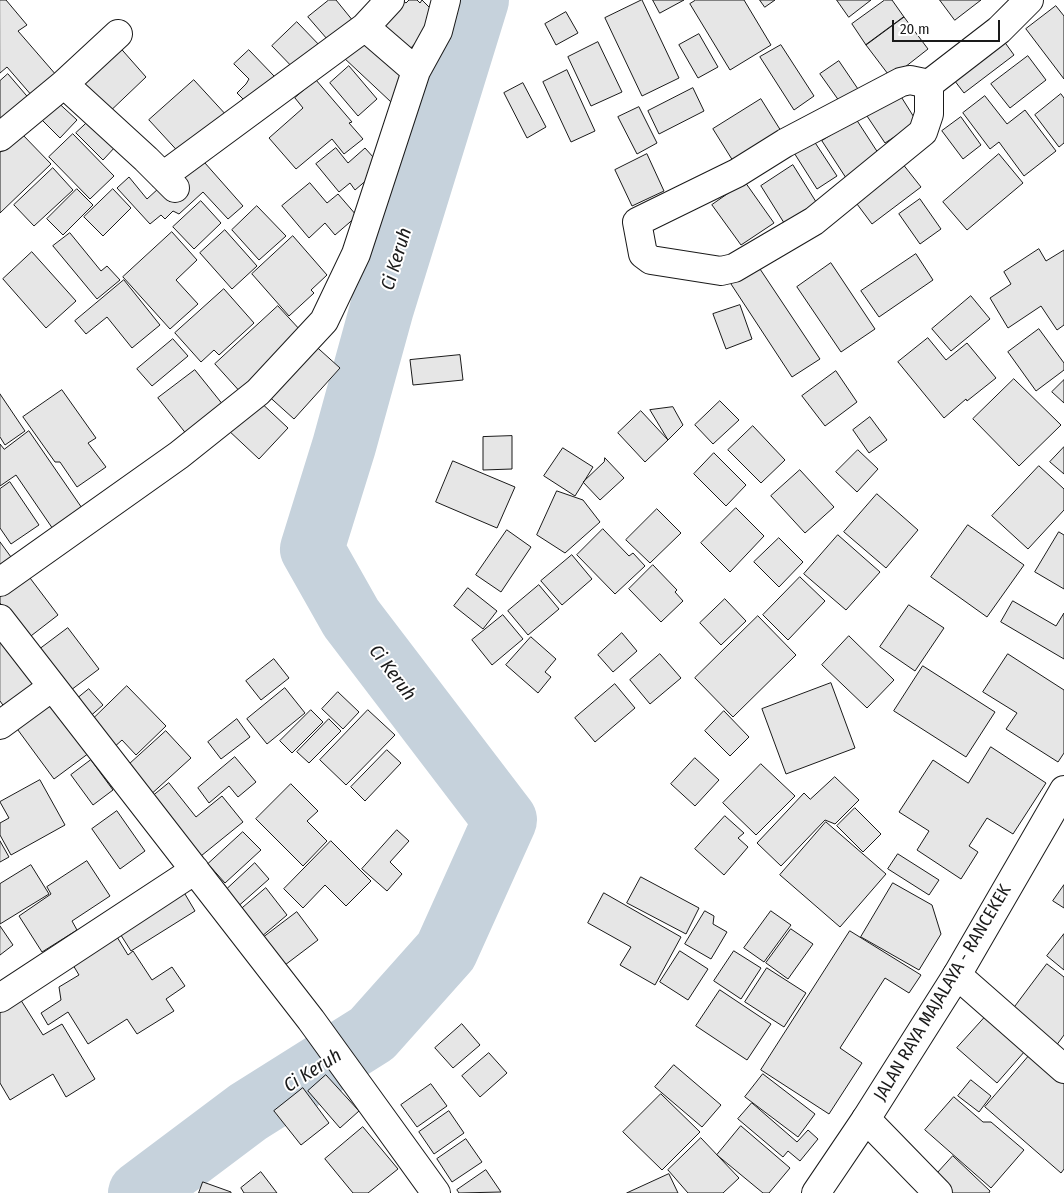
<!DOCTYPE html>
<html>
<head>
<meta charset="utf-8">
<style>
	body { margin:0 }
	#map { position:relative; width:1064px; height:1193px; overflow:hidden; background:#fff; font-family:"Fira Sans Condensed",sans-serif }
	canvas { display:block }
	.scale { position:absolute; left:892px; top:20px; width:108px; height:22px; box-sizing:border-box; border:2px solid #1a1a1a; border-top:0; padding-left:6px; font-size:15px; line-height:18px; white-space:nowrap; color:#1a1a1a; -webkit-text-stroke:4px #fff; paint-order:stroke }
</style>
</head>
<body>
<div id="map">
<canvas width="1064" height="1193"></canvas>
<div class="scale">20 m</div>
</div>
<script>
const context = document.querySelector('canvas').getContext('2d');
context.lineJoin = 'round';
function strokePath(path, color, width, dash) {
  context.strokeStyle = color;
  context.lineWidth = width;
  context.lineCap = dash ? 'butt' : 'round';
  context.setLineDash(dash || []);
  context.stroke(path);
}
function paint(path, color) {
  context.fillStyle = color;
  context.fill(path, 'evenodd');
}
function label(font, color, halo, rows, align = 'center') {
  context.font = font + ' "Fira Sans Condensed",sans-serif';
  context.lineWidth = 4;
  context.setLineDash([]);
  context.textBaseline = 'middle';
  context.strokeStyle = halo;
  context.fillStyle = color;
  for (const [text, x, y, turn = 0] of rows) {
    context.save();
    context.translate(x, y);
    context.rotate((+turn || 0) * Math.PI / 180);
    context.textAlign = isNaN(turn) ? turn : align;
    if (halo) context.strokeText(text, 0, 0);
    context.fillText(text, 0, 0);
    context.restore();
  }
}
strokePath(new Path2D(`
	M 140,1193 L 248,1112 L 372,1034 L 446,951 L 505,820 L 351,618 L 312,549 L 344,446 L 382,308 L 477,0`), '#c6d2dc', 64);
const building = new Path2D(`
	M 0,0 L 6,0 L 27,25 L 18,31 L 57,76 L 33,97 L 7,67 L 0,73 Z
	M 329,0 L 336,0 L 358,27 L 334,47 L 308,17 Z
	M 402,0 L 406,3 L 409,0 L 417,0 L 420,3 L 422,0 L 440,18 L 404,55 L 375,26 Z
	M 642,0 L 679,78 L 642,96 L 605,18 Z
	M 653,0 L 684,0 L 660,13 Z
	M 696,0 L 744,0 L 771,45 L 730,70 L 690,4 Z
	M 760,0 L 775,0 L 765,7 Z
	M 837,0 L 871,0 L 849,17 Z
	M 885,0 L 892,0 L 904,17 L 866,45 L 852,24 Z
	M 940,0 L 981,0 L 955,20 Z
	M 1056,6 L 1064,16 L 1064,79 L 1026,29 Z
	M 566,12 L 578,33 L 556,45 L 545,24 Z
	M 904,17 L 928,49 L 891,78 L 866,45 Z
	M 297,22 L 323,49 L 298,73 L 272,46 Z
	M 998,33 L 1014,55 L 964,93 L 948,72 Z
	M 365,34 L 411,78 L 391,102 L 343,57 Z
	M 699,34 L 718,67 L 698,78 L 679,45 Z
	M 598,42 L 622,92 L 591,106 L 568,57 Z
	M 116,43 L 146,77 L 104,117 L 73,82 Z
	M 781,45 L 814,96 L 794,110 L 760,57 Z
	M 249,50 L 274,76 L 247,103 L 237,93 L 246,84 L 249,79 L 234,64 Z
	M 1028,56 L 1046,80 L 1010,108 L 991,84 Z
	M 839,61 L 860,92 L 842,105 L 820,74 Z
	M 349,66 L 377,99 L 358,116 L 330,83 Z
	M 567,70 L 595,131 L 571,142 L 543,82 Z
	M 8,74 L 32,102 L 0,128 L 0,81 Z
	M 194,80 L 228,117 L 184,158 L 149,120 Z
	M 316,80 L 352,122 L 349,123 L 363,139 L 344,154 L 332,139 L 296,169 L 269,138 L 303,108 L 295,98 Z
	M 523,83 L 546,127 L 527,138 L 504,93 Z
	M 693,88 L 704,111 L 659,134 L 648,111 Z
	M 1061,94 L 1064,98 L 1064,143 L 1059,147 L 1035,115 Z
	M 900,95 L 917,122 L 885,143 L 867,116 Z
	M 985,96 L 1007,124 L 1025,110 L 1056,151 L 1024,176 L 999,142 L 990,149 L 963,113 Z
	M 52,97 L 77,120 L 60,138 L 36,114 Z
	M 761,99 L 786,139 L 738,169 L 713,129 Z
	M 639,107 L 657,143 L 637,154 L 618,117 Z
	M 961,117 L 981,145 L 963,159 L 942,131 Z
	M 856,119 L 882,159 L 848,181 L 822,141 Z
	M 90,120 L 116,146 L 103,160 L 76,133 Z
	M 21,133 L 51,164 L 0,213 L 0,153 Z
	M 73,134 L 114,176 L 90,199 L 49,157 Z
	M 810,135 L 837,176 L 817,189 L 791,148 Z
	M 336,148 L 348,163 L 365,148 L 382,167 L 355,190 L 350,183 L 339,192 L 316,164 Z
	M 197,154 L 243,206 L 228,219 L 203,192 L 179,214 L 173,211 L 165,219 L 161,215 L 150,224 L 117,188 L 129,177 L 147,199 L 159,188 L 170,202 L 184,190 L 172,177 Z
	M 647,154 L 664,191 L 632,206 L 615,170 Z
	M 999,154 L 1023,183 L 967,230 L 943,202 Z
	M 902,163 L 921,187 L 872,224 L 854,200 Z
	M 793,165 L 818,205 L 786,226 L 761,186 Z
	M 53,168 L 73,190 L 34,226 L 14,205 Z
	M 745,182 L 774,223 L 741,245 L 712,205 Z
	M 310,183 L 327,203 L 338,194 L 357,216 L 335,235 L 325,223 L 309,238 L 282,206 Z
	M 77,189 L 93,205 L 63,235 L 47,219 Z
	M 113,189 L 131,208 L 103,236 L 84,217 Z
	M 920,199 L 941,229 L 920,244 L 899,214 Z
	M 201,201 L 221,223 L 194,249 L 173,227 Z
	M 257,206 L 286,236 L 259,260 L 232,230 Z
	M 225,230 L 257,266 L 232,289 L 200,253 Z
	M 172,232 L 197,260 L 176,280 L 198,304 L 170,329 L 123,277 Z
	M 70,233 L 101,271 L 107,266 L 120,280 L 97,299 L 53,246 Z
	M 293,236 L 327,275 L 311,290 L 314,293 L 289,316 L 252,274 Z
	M 1039,249 L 1046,261 L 1064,250 L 1064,325 L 1057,330 L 1041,306 L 1008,328 L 990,298 L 1011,284 L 1004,272 Z
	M 32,252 L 76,301 L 46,328 L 3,279 Z
	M 916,254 L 933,280 L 879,317 L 861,291 Z
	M 831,263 L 875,329 L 841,352 L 797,287 Z
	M 758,266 L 820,359 L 792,377 L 731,284 Z
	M 124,280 L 160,325 L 132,348 L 107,317 L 86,334 L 75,321 Z
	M 224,289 L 254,323 L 219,355 L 214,350 L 201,362 L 175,333 Z
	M 971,296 L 990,319 L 951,351 L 932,329 Z
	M 740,305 L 752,339 L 726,349 L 713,314 Z
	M 278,306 L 301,331 L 243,395 L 215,364 Z
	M 1039,329 L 1064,363 L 1064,370 L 1036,391 L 1008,352 Z
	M 928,338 L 946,360 L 967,343 L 996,378 L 967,401 L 966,399 L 944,418 L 898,362 Z
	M 173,339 L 188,356 L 152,386 L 137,369 Z
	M 310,341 L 340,368 L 294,419 L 264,392 Z
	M 460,355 L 463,380 L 413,385 L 410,360 Z
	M 195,370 L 228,411 L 191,440 L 158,398 Z
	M 836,371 L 857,402 L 825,426 L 802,396 Z
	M 1014,379 L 1061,425 L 1019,466 L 973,419 Z
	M 1064,380 L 1064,403 L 1052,392 Z
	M 62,390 L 96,438 L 88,443 L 106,467 L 77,487 L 60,462 L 55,462 L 23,417 Z
	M 0,394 L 25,431 L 5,445 L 0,437 Z
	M 256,398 L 288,428 L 259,459 L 227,429 Z
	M 720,401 L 739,420 L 713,444 L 695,425 Z
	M 673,407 L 683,425 L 668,440 L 650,410 Z
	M 641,411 L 668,440 L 645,462 L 618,433 Z
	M 870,417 L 887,440 L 869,453 L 853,430 Z
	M 753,426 L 785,460 L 761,483 L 728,450 Z
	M 29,431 L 84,511 L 55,532 L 16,475 L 0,486 L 0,444 L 4,449 Z
	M 512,436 L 512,469 L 483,470 L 483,437 Z
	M 1064,447 L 1064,474 L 1050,462 Z
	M 563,448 L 593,467 L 575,496 L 544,476 Z
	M 858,450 L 878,469 L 857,492 L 836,472 Z
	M 714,453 L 746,485 L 726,506 L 694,474 Z
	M 605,458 L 624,478 L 600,500 L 583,482 L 604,462 Z
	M 453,461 L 515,487 L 497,528 L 436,502 Z
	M 1039,466 L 1064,489 L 1064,510 L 1028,549 L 992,516 Z
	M 800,470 L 834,507 L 805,533 L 771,496 Z
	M 10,482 L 39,525 L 11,544 L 0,528 L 0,489 Z
	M 557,491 L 583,500 L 600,522 L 565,553 L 537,535 Z
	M 877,494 L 918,530 L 886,568 L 844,532 Z
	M 736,508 L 764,536 L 730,572 L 701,543 Z
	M 657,509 L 681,533 L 650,563 L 626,540 Z
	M 968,525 L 1024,565 L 987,617 L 931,577 Z
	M 603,529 L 629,556 L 633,553 L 645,566 L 615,594 L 577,555 Z
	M 507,530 L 531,547 L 501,592 L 476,575 Z
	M 1059,532 L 1064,535 L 1064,589 L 1035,572 Z
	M 838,535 L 880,572 L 846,610 L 804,574 Z
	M 779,538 L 803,562 L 779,587 L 754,562 Z
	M 0,542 L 11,557 L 0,565 Z
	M 572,555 L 592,579 L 562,605 L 541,581 Z
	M 653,565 L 677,590 L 675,592 L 683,601 L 661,622 L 629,589 Z
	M 27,574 L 58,615 L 27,639 L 0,603 L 0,594 Z
	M 800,577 L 825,601 L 788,640 L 763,615 Z
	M 539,585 L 559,609 L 528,635 L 508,611 Z
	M 468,588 L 497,611 L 483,629 L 454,606 Z
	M 725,599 L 746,621 L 721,645 L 700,623 Z
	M 1013,601 L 1056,626 L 1064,613 L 1064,659 L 1001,622 Z
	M 909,605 L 944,628 L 915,671 L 880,647 Z
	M 503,615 L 523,639 L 492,665 L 472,640 Z
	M 758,616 L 796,655 L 733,717 L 695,678 Z
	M 68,628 L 99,669 L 67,693 L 36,652 Z
	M 622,633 L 637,651 L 613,672 L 598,655 Z
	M 0,635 L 36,688 L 5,708 L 0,701 Z
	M 849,636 L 894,680 L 867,708 L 822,665 Z
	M 531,637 L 556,659 L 545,672 L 551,677 L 538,693 L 506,665 Z
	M 660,654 L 681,678 L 650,704 L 630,680 Z
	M 1008,654 L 1064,690 L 1064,753 L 1058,762 L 1006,729 L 1017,713 L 983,692 Z
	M 274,659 L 289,678 L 261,700 L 246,681 Z
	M 923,666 L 995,712 L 966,757 L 894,711 Z
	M 831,683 L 855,748 L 786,774 L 762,709 Z
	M 615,684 L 635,708 L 595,742 L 575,718 Z
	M 127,686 L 166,726 L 136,755 L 122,740 L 112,749 L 88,724 Z
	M 285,688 L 305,713 L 267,744 L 247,719 Z
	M 89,689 L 103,705 L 87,719 L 73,702 Z
	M 338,692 L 359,712 L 343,729 L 322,709 Z
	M 50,701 L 89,753 L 54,779 L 15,726 Z
	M 311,710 L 323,722 L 292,753 L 280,741 Z
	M 368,710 L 395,735 L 346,785 L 320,760 Z
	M 724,711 L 749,737 L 730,756 L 705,731 Z
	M 237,719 L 250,737 L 221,759 L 208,742 Z
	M 329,719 L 341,731 L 309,763 L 297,752 Z
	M 166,731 L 191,758 L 148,797 L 123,770 Z
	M 991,747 L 1046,783 L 1013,834 L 987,818 L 969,846 L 978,852 L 961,879 L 917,850 L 929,831 L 899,812 L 933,760 L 968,783 Z
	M 387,750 L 401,763 L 365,801 L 351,787 Z
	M 235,757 L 256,782 L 238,797 L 229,786 L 209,803 L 198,788 Z
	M 695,758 L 719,780 L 695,806 L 671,784 Z
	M 91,760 L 113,790 L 93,805 L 71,775 Z
	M 761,764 L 795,796 L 756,835 L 723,803 Z
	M 835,777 L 859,800 L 835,824 L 825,820 L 781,866 L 757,843 L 804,793 L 810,799 Z
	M 40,780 L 65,825 L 11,855 L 0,835 L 0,823 L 9,818 L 0,802 Z
	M 169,783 L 196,817 L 222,796 L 243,822 L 196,860 L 148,800 Z
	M 291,784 L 318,811 L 307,821 L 327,841 L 303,866 L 256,819 Z
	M 855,808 L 881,834 L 863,852 L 837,826 Z
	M 117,811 L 145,851 L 120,869 L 92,829 Z
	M 725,816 L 744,833 L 738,838 L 748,847 L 724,875 L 695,849 Z
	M 826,822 L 886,874 L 840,927 L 780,875 Z
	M 397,830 L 409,841 L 390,862 L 402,874 L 387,891 L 362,869 Z
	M 243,832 L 261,850 L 225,883 L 208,864 Z
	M 0,841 L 9,857 L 0,862 Z
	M 331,841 L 371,881 L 346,906 L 325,885 L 303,908 L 284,889 Z
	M 898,854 L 939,880 L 929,895 L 888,869 Z
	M 87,861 L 110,896 L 72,921 L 77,930 L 42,952 L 19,916 L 51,894 L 47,887 Z
	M 255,863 L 269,879 L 235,909 L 213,872 L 227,888 Z
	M 31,865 L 49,894 L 0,924 L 0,884 Z
	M 641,877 L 699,908 L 686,934 L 627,903 Z
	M 893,883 L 932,905 L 941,934 L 919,970 L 861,937 Z
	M 1064,885 L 1064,908 L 1053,901 Z
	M 266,888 L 287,915 L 261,937 L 239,911 Z
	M 182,889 L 195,911 L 131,951 L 117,929 Z
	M 604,893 L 681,937 L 655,985 L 620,965 L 631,947 L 588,923 Z
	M 705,911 L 714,916 L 713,924 L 727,932 L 711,959 L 685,944 Z
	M 771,911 L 791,925 L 764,962 L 744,948 Z
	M 297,912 L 318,940 L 285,965 L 264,937 Z
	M 0,926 L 13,945 L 0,955 Z
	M 791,929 L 813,944 L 788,979 L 766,963 Z
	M 850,931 L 921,975 L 909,993 L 885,978 L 840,1048 L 862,1063 L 829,1114 L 761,1070 Z
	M 114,932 L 128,955 L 133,951 L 152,980 L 172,967 L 185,986 L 166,999 L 174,1011 L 137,1034 L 127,1019 L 88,1044 L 68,1012 L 48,1025 L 41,1013 L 61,1000 L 59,987 L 79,975 L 70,960 Z
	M 1064,934 L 1064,970 L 1047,956 Z
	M 680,951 L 708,969 L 688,1000 L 660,982 Z
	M 734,951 L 761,968 L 741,999 L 714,981 Z
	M 1047,964 L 1064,977 L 1064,1035 L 1053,1050 L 1008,1016 Z
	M 767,968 L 806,993 L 784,1027 L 745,1002 Z
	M 720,990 L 771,1024 L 747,1060 L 696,1026 Z
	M 17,994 L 43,1035 L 62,1024 L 95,1079 L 66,1097 L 53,1074 L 10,1100 L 0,1083 L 0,1005 Z
	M 986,1016 L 1025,1051 L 997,1083 L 957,1048 Z
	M 462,1024 L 480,1045 L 453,1068 L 435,1048 Z
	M 1034,1050 L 1064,1077 L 1064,1169 L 1061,1173 L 985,1107 Z
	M 489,1053 L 507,1073 L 480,1097 L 462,1076 Z
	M 674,1065 L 721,1105 L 702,1127 L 655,1087 Z
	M 763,1074 L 815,1114 L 798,1137 L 745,1097 Z
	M 326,1075 L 359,1111 L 340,1128 L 308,1091 Z
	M 971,1080 L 991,1096 L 979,1112 L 958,1096 Z
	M 431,1084 L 447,1106 L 417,1127 L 401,1105 Z
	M 303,1088 L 329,1123 L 301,1145 L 274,1111 Z
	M 661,1094 L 700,1132 L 662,1170 L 623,1132 Z
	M 954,1097 L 983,1122 L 991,1122 L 1024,1150 L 991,1188 L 925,1130 Z
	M 752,1103 L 797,1142 L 808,1130 L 818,1139 L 800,1161 L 788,1151 L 783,1157 L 738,1119 Z
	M 449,1111 L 464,1133 L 434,1154 L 419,1132 Z
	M 741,1126 L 790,1168 L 769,1193 L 763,1193 L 717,1155 Z
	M 363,1127 L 398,1169 L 368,1193 L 353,1193 L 325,1159 Z
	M 701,1138 L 739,1178 L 723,1193 L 688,1193 L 668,1170 Z
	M 466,1139 L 482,1162 L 452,1182 L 437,1159 Z
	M 953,1156 L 990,1191 L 989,1193 L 948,1193 L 933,1178 Z
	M 486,1170 L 501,1192 L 459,1193 L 457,1190 Z
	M 261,1172 L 277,1193 L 244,1193 L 241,1188 Z
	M 669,1174 L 678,1193 L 627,1193 Z
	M 203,1182 L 231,1192 L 231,1193 L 199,1193 Z`);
paint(building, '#e6e6e6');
strokePath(building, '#1a1a1a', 1);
const minor = new Path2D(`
	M 365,27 L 416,71
	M 64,84 L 146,159 L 175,188
	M 929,84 L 910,80 L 901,82 L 785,143 L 737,173 L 637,222 L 643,254 L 651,260 L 721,271 L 734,268 L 814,221 L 923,132 L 929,114 L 929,84 L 999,30 L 1029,0
	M 0,137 L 64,84 L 118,34
	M 163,176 L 365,27 L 390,0
	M 0,582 L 179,455 L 258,392 L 324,321 L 356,254 L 416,71 L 438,31 L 446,0
	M 0,619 L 311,1020 L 436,1193
	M 0,725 L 52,687
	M 957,975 L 1064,1069
	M 0,998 L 195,870
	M 866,1119 L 938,1193`);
const major = new Path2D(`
	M 816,1193 L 866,1119 L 957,975 L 1064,790`);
strokePath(minor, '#1a1a1a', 30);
strokePath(major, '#1a1a1a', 30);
strokePath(minor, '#fff', 28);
strokePath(major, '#fff', 28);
label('18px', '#1a1a1a', '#fff', [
	["JALAN RAYA MAJALAYA - RANCEKEK",943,993,-59]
]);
label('italic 19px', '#1a1a1a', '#fff', [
	["Ci Keruh",397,259,-73],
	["Ci Keruh",392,673,53],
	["Ci Keruh",313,1071,-32]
]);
</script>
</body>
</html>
